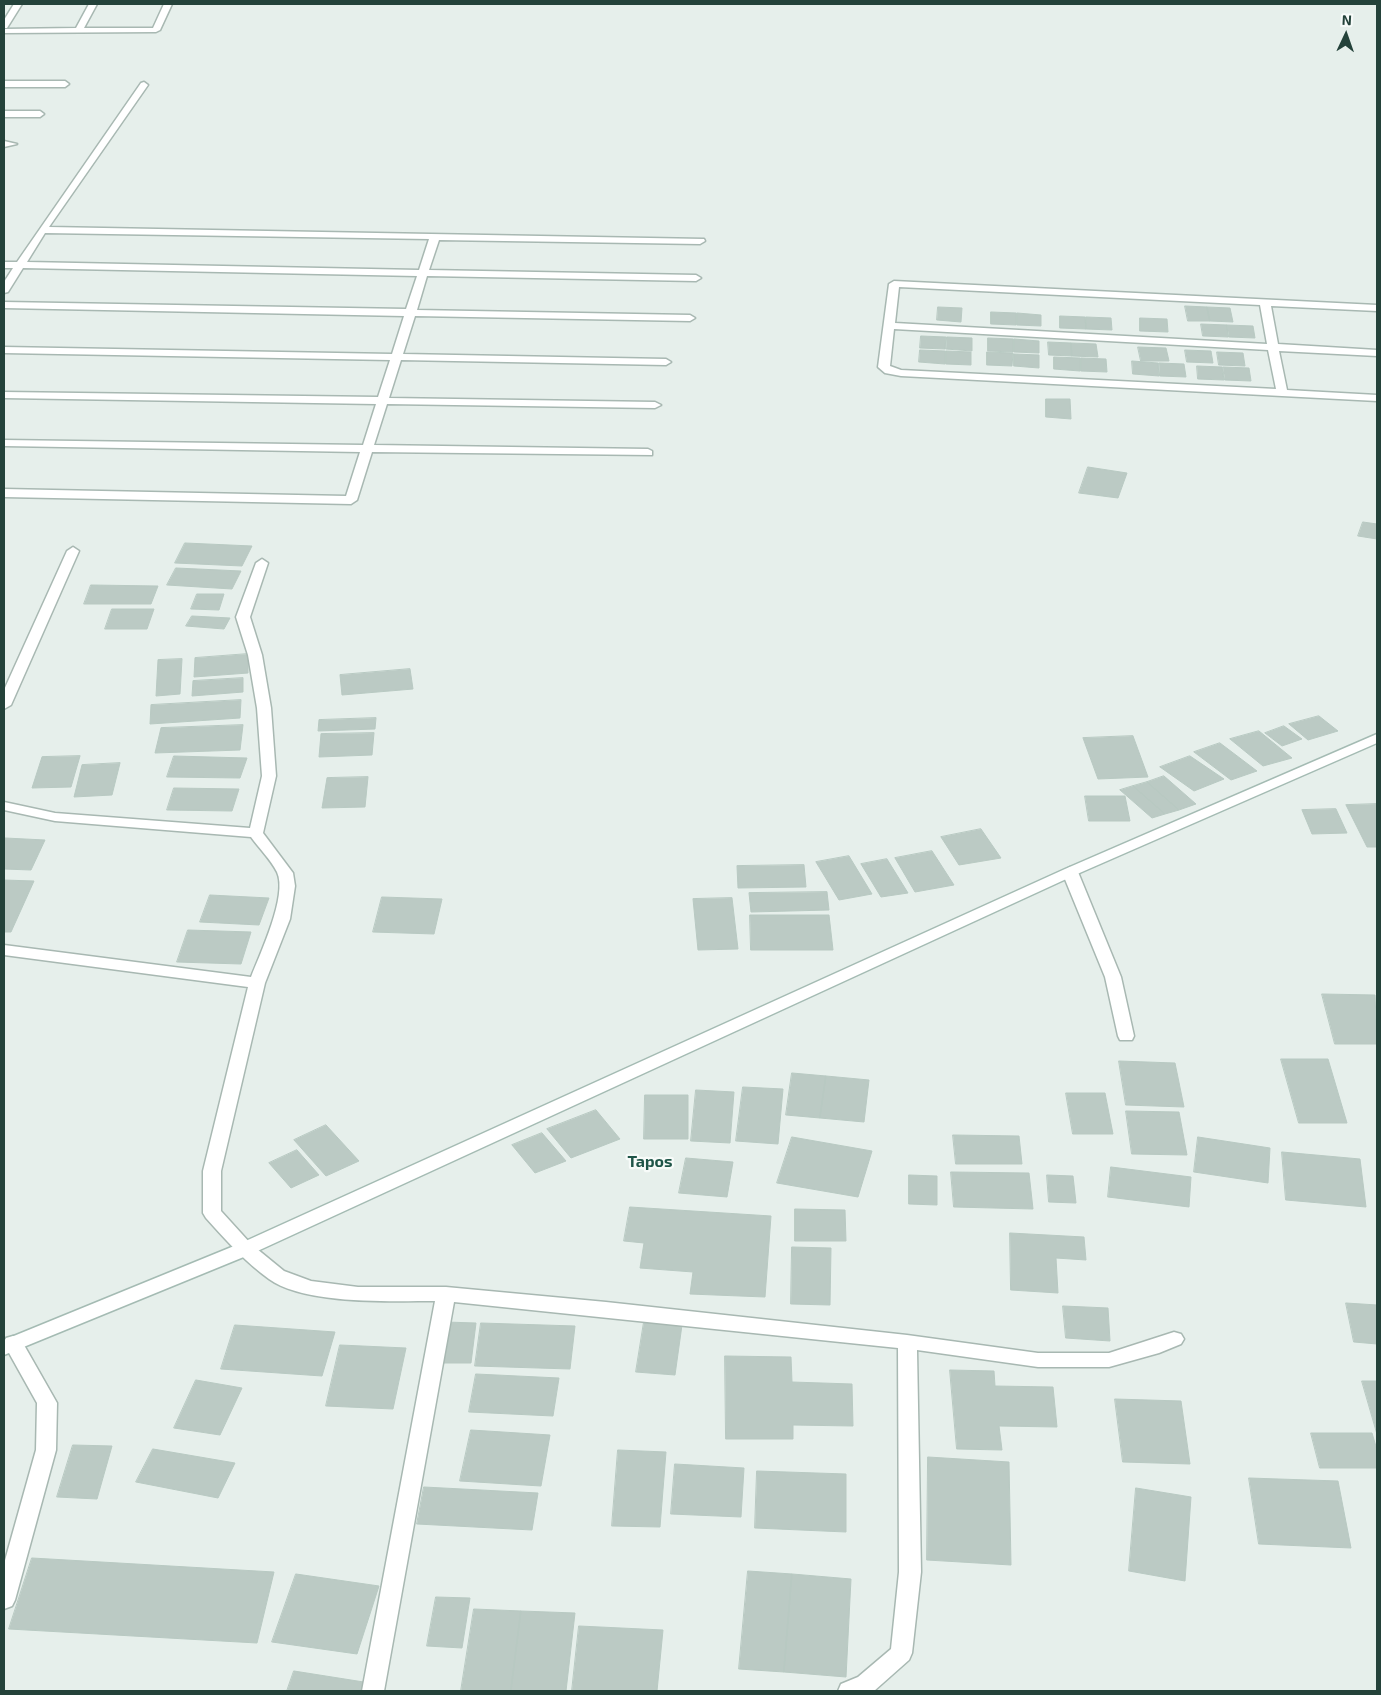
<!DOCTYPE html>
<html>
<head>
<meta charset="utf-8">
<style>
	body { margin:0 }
	#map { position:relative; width:1381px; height:1695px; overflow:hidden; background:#e6efeb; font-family:"Exo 2",sans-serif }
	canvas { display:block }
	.frame { position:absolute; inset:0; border:5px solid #24423a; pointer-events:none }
	.north { position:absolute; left:1321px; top:10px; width:50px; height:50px; -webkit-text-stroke:4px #f7fbf9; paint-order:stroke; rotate:3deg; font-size:14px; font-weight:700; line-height:20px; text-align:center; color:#24423a }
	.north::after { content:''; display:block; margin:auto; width:18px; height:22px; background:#24423a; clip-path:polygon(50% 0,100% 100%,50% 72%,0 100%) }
</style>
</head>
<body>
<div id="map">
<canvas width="1381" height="1695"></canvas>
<div class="frame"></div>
<div class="north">N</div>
</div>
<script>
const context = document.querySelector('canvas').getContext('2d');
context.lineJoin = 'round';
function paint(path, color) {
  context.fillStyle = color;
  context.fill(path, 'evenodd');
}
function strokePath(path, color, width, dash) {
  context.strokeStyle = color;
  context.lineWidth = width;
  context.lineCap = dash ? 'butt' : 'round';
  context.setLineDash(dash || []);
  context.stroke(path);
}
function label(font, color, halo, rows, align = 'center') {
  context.font = font + ' "Exo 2",sans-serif';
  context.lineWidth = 4.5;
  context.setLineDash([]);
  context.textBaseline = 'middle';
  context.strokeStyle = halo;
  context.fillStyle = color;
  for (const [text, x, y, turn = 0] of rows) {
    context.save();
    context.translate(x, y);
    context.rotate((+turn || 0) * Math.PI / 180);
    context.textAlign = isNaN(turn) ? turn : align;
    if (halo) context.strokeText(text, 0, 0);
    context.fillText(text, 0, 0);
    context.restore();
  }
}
const building = new Path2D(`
	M 1185,306 L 1207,307 L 1210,321 L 1188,321 Z
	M 938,307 L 962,308 L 961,322 L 937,320 Z
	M 1207,307 L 1230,308 L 1233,322 L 1210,321 Z
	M 991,312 L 1016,313 L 1016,325 L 991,324 Z
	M 1017,313 L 1041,315 L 1041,326 L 1017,325 Z
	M 1060,316 L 1085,317 L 1086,329 L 1060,328 Z
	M 1086,317 L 1111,318 L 1112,330 L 1086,329 Z
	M 1140,318 L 1167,319 L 1168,332 L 1140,331 Z
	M 1201,324 L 1227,325 L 1228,337 L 1203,336 Z
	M 1227,325 L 1253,326 L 1255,338 L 1229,337 Z
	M 921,336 L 946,337 L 945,349 L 920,348 Z
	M 947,337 L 972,338 L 972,351 L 946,349 Z
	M 988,338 L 1013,339 L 1013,352 L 988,351 Z
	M 1014,339 L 1039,341 L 1039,353 L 1014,352 Z
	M 1048,342 L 1071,343 L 1072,356 L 1049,355 Z
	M 1071,343 L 1096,344 L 1098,357 L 1072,356 Z
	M 1138,347 L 1166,348 L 1169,361 L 1141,361 Z
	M 920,350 L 945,351 L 945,364 L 919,362 Z
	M 1185,350 L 1211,351 L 1213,363 L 1187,362 Z
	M 946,351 L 971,352 L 971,365 L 946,364 Z
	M 987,352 L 1013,353 L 1012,366 L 987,365 Z
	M 1217,352 L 1243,353 L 1245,366 L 1219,365 Z
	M 1014,354 L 1039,355 L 1039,368 L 1014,366 Z
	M 1054,357 L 1080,358 L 1080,371 L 1054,369 Z
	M 1081,358 L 1106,359 L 1107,372 L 1081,371 Z
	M 1132,361 L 1158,363 L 1159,376 L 1133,374 Z
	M 1159,363 L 1184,364 L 1186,377 L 1160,376 Z
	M 1197,366 L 1222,367 L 1224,380 L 1198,379 Z
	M 1223,367 L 1249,368 L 1251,381 L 1225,380 Z
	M 1046,399 L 1070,399 L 1071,419 L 1046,417 Z
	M 1088,467 L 1127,473 L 1118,498 L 1079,493 Z
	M 1363,522 L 1377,524 L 1377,539 L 1358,536 Z
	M 185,543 L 252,546 L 242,566 L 175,563 Z
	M 176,568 L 241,571 L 232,589 L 167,585 Z
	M 91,585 L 158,586 L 151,604 L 84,604 Z
	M 197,594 L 224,594 L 219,610 L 191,609 Z
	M 112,609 L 154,609 L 147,629 L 105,629 Z
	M 192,616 L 230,618 L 224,629 L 186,626 Z
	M 248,654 L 248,673 L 194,677 L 195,658 Z
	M 182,659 L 180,694 L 156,696 L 158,660 Z
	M 410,669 L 413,689 L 342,695 L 340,675 Z
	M 243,678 L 243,692 L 192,696 L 193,681 Z
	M 241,700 L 240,718 L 150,724 L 151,705 Z
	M 1319,716 L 1338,731 L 1308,740 L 1289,724 Z
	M 376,718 L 375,729 L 318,731 L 319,720 Z
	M 243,725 L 240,750 L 155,753 L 161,728 Z
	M 1284,726 L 1302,739 L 1282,746 L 1265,733 Z
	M 1259,731 L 1292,758 L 1263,766 L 1230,739 Z
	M 374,733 L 372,755 L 319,757 L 321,734 Z
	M 1133,736 L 1148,777 L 1098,779 L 1083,738 Z
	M 1220,743 L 1257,771 L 1231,780 L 1194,752 Z
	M 80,756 L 71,787 L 32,788 L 42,757 Z
	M 174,756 L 247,758 L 240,778 L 167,777 Z
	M 1190,756 L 1224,779 L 1194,791 L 1160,767 Z
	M 120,763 L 112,795 L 74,797 L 82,765 Z
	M 1164,776 L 1196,804 L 1179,810 L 1147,782 Z
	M 368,777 L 365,807 L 322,808 L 327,778 Z
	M 1147,782 L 1179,810 L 1165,814 L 1133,786 Z
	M 1133,786 L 1165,814 L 1152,818 L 1120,790 Z
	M 174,788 L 239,789 L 232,811 L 167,810 Z
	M 1085,796 L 1125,796 L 1130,821 L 1089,821 Z
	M 1377,804 L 1377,847 L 1367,847 L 1346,805 Z
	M 1336,809 L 1347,833 L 1312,834 L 1302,810 Z
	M 981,829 L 1001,858 L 959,865 L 941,837 Z
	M 5,838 L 45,840 L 31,870 L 4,869 Z
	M 932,851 L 954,885 L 915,892 L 895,858 Z
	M 849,856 L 872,894 L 839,900 L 816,862 Z
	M 887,859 L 908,893 L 881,897 L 861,864 Z
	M 804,865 L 806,887 L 738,888 L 737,866 Z
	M 4,880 L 34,881 L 11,932 L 4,932 Z
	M 827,892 L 829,910 L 751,912 L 749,893 Z
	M 210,895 L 269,898 L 259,925 L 200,922 Z
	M 382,897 L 442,899 L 434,934 L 373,932 Z
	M 732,898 L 738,949 L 698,950 L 693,899 Z
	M 750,915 L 829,915 L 833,950 L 751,950 Z
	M 188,930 L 251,932 L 241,964 L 177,962 Z
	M 1322,994 L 1375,995 L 1377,1044 L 1335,1044 Z
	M 1281,1059 L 1328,1059 L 1347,1123 L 1299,1123 Z
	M 1119,1061 L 1175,1063 L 1184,1107 L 1126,1105 Z
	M 792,1073 L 826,1076 L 820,1118 L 786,1115 Z
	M 826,1076 L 869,1080 L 864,1122 L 820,1118 Z
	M 743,1087 L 783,1089 L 778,1144 L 736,1141 Z
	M 696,1090 L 734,1092 L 730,1143 L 691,1141 Z
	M 1066,1093 L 1105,1093 L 1113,1134 L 1073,1134 Z
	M 645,1095 L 688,1095 L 688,1139 L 644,1139 Z
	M 596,1110 L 620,1139 L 571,1158 L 547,1129 Z
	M 1126,1111 L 1179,1112 L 1187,1155 L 1132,1154 Z
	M 326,1125 L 359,1161 L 326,1176 L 294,1140 Z
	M 542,1133 L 566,1161 L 535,1173 L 512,1145 Z
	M 953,1135 L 1019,1136 L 1022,1164 L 956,1164 Z
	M 792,1137 L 872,1151 L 858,1197 L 777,1183 Z
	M 1198,1137 L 1270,1148 L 1268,1183 L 1194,1172 Z
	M 297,1150 L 319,1175 L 291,1188 L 269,1163 Z
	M 1282,1152 L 1360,1159 L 1366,1207 L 1286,1200 Z
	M 686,1158 L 733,1162 L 727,1197 L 679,1193 Z
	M 1111,1167 L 1191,1177 L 1189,1207 L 1108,1197 Z
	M 951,1172 L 1029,1173 L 1033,1209 L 954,1207 Z
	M 909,1175 L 937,1176 L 937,1205 L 909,1204 Z
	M 1047,1175 L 1073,1176 L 1076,1203 L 1049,1202 Z
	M 630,1207 L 771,1216 L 765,1297 L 690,1294 L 693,1272 L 640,1268 L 644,1243 L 624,1241 Z
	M 795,1209 L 845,1210 L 846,1241 L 795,1241 Z
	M 1010,1233 L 1084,1237 L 1086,1260 L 1056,1258 L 1058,1293 L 1011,1290 Z
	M 792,1247 L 831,1248 L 830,1305 L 791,1304 Z
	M 1346,1303 L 1377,1305 L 1377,1344 L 1354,1342 Z
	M 1063,1306 L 1108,1308 L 1110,1341 L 1066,1338 Z
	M 446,1322 L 476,1323 L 471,1363 L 440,1363 Z
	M 644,1322 L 682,1325 L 675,1375 L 636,1372 Z
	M 481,1323 L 575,1326 L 570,1369 L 475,1366 Z
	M 235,1325 L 335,1332 L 322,1376 L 221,1369 Z
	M 340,1345 L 406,1348 L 393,1409 L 326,1406 Z
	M 725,1356 L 791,1357 L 792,1382 L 852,1384 L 853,1426 L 793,1425 L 793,1439 L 726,1439 Z
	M 950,1370 L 994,1371 L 995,1386 L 1053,1387 L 1057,1427 L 999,1426 L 1002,1450 L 957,1449 Z
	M 476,1374 L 559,1378 L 553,1416 L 469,1412 Z
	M 196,1380 L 242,1388 L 220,1435 L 174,1428 Z
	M 1362,1381 L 1377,1381 L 1377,1434 Z
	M 1115,1399 L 1181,1401 L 1190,1464 L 1123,1462 Z
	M 471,1430 L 550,1435 L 541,1486 L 460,1481 Z
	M 1311,1433 L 1372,1433 L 1377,1450 L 1377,1468 L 1320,1468 Z
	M 73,1445 L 112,1446 L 97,1499 L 57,1497 Z
	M 153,1449 L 235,1463 L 218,1498 L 136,1482 Z
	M 618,1450 L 666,1452 L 660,1527 L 612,1526 Z
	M 928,1457 L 1009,1462 L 1011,1565 L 927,1560 Z
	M 675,1464 L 744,1468 L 741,1517 L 671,1514 Z
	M 757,1471 L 846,1474 L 846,1532 L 755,1528 Z
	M 1249,1478 L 1338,1481 L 1351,1548 L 1259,1544 Z
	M 424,1487 L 538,1493 L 532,1530 L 417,1524 Z
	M 1136,1488 L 1191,1497 L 1185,1581 L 1129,1571 Z
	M 32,1558 L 274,1572 L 257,1643 L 9,1629 Z
	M 748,1571 L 792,1574 L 784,1672 L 739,1669 Z
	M 296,1574 L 379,1586 L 357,1654 L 272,1642 Z
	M 792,1574 L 851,1579 L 846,1677 L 784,1672 Z
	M 436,1597 L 470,1598 L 462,1648 L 427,1646 Z
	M 474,1609 L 521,1611 L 511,1691 L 461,1691 Z
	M 521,1611 L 575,1613 L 566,1691 L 511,1691 Z
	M 579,1626 L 663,1630 L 657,1691 L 572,1691 Z
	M 294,1671 L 370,1683 L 367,1691 L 287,1691 Z`);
paint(building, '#bbcac4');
strokePath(building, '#b8c9c2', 1);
const street = new Path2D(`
	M 14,4 L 22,4 L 7,28 L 4,28 L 4,20 Z
	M 89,4 L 97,4 L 84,28 L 153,28 L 164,4 L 172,4 L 160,30 L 156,32 L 4,33 L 4,29 L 76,28 Z
	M 4,81 L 65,81 L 69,84 L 65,87 L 4,87 Z
	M 144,82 L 148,85 L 49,227 L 704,239 L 705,241 L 700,244 L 439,240 L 429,270 L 696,275 L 701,278 L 696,281 L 427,276 L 417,310 L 690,315 L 695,318 L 690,321 L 415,316 L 403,354 L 666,359 L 671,362 L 666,365 L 401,360 L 389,398 L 655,402 L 661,405 L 655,408 L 387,404 L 374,445 L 648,449 L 652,451 L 652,455 L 372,452 L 357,500 L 351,504 L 4,497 L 4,489 L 346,496 L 360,452 L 4,446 L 4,440 L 363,445 L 376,404 L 4,398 L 4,392 L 378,397 L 390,360 L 4,353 L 4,347 L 392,354 L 404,316 L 4,308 L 4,302 L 406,309 L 417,276 L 23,268 L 8,292 L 4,293 L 4,282 L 13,268 L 4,268 L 4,262 L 17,262 L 141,83 ZM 45,233 L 429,239 L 419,270 L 27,262 Z
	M 4,111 L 40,111 L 44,114 L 40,117 L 4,117 Z
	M 4,141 L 17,144 L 4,147 Z
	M 894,281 L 1377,305 L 1377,311 L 1271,306 L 1278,344 L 1377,350 L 1377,356 L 1279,351 L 1287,390 L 1377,395 L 1377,401 L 901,376 L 885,373 L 878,367 L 889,284 ZM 899,287 L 1260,305 L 1267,344 L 895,323 ZM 894,329 L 1268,350 L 1276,389 L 901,370 L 890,366 Z
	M 73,547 L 79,551 L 11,705 L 4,709 L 4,690 L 67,551 Z
	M 262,559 L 268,563 L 250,617 L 262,655 L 271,708 L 276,776 L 263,833 L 293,873 L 295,886 L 290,919 L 265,983 L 221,1171 L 221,1211 L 251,1244 L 284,1271 L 311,1281 L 358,1287 L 446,1287 L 606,1302 L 907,1335 L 1038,1353 L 1109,1353 L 1174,1332 L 1181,1334 L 1184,1339 L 1181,1344 L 1159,1353 L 1109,1367 L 1038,1367 L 917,1350 L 921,1572 L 912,1653 L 909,1660 L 874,1691 L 838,1691 L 841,1684 L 858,1677 L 891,1649 L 899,1572 L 898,1348 L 454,1302 L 384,1691 L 362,1691 L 435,1301 C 391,1301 305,1305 269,1279 C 245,1262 225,1239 206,1218 L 203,1213 L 203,1171 L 248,987 L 4,955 L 4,945 L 251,977 C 260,954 288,895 277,872 C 271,860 259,848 251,837 L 55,821 L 4,810 L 4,802 L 55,813 L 250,828 L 262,776 L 257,708 L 248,655 L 236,617 L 256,563 Z
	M 1070,867 L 1078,872 L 1121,977 L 1134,1036 L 1132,1040 L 1120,1040 L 1118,1036 L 1105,977 L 1062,872 Z
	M 13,1336 L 20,1338 L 57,1403 L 56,1450 L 15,1600 L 12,1606 L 4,1609 L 4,1564 L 36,1450 L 37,1403 L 4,1344 L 6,1338 Z`);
const secondary = new Path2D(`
	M 1377,734 L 1377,743 L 1075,875 L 251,1254 L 4,1355 L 4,1340 L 239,1244 L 1065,869 Z`);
strokePath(street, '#a8b8b2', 3);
strokePath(secondary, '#a4bbb3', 3);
paint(street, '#fff');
paint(secondary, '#fff');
label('bold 16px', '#1f5548', '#f7fbf9', [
	["Tapos",650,1162]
]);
</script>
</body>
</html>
